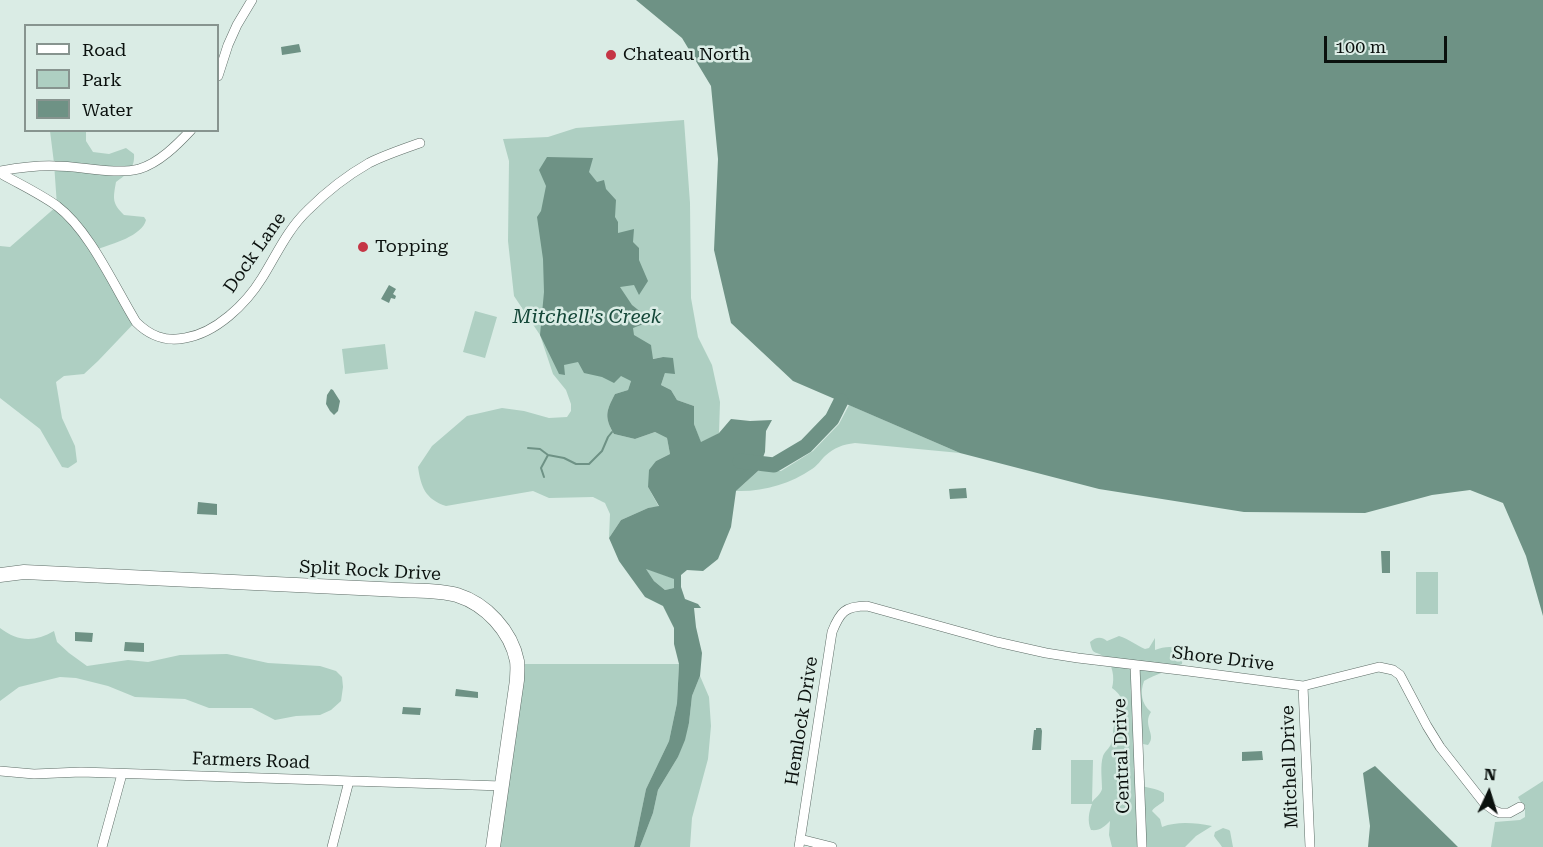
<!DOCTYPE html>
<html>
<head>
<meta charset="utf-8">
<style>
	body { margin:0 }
	#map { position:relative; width:1543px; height:847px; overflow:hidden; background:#daece5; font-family:"Roboto Serif",serif }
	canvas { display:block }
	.legend { position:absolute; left:24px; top:24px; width:195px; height:108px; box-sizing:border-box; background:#daece5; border:2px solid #87948f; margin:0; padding:8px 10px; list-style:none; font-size:18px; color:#0b110e }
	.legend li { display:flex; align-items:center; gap:12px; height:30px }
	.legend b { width:30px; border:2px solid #87948f }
	.north { position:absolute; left:1459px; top:763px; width:60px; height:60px; -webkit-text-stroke:4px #daece5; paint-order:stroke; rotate:4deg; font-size:16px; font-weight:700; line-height:24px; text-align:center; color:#0b110e }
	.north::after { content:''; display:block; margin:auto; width:21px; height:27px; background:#0b110e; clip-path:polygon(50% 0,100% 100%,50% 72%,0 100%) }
	.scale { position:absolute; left:1324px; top:36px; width:123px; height:27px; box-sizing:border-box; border:3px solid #0b110e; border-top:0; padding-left:8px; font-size:18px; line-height:21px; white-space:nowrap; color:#0b110e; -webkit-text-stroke:4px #daece5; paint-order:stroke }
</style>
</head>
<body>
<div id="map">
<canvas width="1543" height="847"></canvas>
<ul class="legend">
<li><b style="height:8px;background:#fff"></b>Road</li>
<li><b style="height:16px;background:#aecfc2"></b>Park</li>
<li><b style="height:16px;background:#6e9285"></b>Water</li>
</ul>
<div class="north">N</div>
<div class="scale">100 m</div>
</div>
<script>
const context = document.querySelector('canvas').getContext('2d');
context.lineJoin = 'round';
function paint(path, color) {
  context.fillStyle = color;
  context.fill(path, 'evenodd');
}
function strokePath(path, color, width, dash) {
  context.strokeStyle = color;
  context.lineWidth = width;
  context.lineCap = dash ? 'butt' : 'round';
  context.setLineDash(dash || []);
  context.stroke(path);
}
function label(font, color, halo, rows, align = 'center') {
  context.font = font + ' "Roboto Serif",serif';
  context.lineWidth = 5;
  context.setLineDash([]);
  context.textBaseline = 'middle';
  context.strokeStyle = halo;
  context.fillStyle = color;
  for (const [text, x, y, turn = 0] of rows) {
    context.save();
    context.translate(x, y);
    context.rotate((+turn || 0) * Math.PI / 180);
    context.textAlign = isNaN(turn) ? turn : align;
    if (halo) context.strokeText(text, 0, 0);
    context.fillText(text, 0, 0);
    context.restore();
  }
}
paint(new Path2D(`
	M 684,120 L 690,203 L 691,298 L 698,337 L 712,365 L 720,402 L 719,433 L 701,443 L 694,424 L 694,406 L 677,400 L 671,390 L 661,385 L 665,373 L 663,357 L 652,359 L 651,346 L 631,381 L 628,390 L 615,394 C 606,411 604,417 614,434 L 635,439 L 655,432 L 667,438 L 670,454 L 656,461 L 648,487 L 659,507 L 648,508 L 621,520 L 609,538 L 610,514 L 605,503 L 593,497 L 549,498 L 533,491 L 446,506 C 425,499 421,487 418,467 L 432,446 L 467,416 L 502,408 L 524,411 L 549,418 L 567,417 L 571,411 L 571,404 L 566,390 L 553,374 L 540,335 L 514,296 L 508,241 L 509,161 L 503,139 L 548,137 L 576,128 Z
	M 50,131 L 86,131 L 86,141 L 93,152 L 109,154 L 126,148 L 134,154 C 135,169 127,174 116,182 C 113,199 112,203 124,215 L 144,217 L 146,220 C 142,236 112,244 98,249 L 139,318 L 98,361 L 84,374 L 64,376 L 56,382 L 62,418 L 75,446 L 77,462 L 68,468 L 62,467 L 40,429 L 0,398 L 0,246 L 10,247 L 57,206 L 54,163 Z
	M 475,311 L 497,317 L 485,358 L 463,352 Z
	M 385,344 L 388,369 L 345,374 L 342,349 Z
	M 849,405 L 960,453 L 855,443 C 842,445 835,447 825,456 C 821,460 817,466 812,469 C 790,484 763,492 736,491 L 758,471 L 781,471 L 813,451 L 839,424 Z
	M 645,568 L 675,579 L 674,588 L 665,590 L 654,581 Z
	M 1416,572 L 1438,572 L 1438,614 L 1416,614 Z
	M 0,628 C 18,642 35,642 54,631 L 57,642 L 69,653 L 87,666 L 128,660 L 148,662 L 180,655 L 227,654 L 268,663 L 320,666 L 336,671 L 342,677 L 343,687 L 341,701 L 331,710 L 320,715 L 296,716 L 275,720 L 252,708 L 209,708 L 185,699 L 135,697 L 108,686 L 76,678 L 60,677 L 19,687 L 0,701 Z
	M 1119,636 C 1129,639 1136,645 1145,649 L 1149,648 L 1155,638 L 1155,650 C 1163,647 1169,646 1178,648 L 1183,655 L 1182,664 C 1170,670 1156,674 1144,681 C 1140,692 1141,704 1151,712 C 1149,715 1148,718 1148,721 C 1148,731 1155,737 1148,745 L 1143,744 L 1143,740 L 1139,745 L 1138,785 C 1147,788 1156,788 1164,793 L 1164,801 C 1160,805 1155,806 1152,811 L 1160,819 L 1162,827 C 1178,821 1195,823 1212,826 L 1196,836 L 1185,847 L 1112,847 L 1109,835 L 1110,821 C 1104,827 1100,831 1091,830 C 1087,821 1089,812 1092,804 L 1071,804 L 1071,760 L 1093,760 L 1092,802 C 1095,798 1101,794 1102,789 C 1102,778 1100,766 1103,756 C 1105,751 1109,749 1111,744 C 1114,739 1112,732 1114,726 C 1120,710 1129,700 1112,688 C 1115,678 1113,663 1103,656 C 1094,650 1093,656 1090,642 C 1096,637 1101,636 1107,641 Z
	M 517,664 L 679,664 L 677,703 L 669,741 L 646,789 L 634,847 L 497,847 Z
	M 700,676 L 709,697 L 711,726 L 708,759 L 692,818 L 690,847 L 640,847 L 653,813 L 658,790 L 678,757 L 689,723 L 692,696 Z
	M 1543,781 L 1543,847 L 1491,847 L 1495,822 L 1520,820 L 1525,817 L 1525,810 L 1518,797 Z
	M 1223,828 L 1229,830 L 1230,831 L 1233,847 L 1222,847 C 1220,843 1216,840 1214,836 L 1215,832 Z`), '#aecfc2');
paint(new Path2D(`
	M 636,0 L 1543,0 L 1543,616 L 1526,556 L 1503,503 L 1470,490 L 1432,495 L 1365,513 L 1244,512 L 1099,489 L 960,453 L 793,381 L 731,323 L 714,250 L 718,159 L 711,86 L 682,38 Z
	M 299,44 L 301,52 L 282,55 L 281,47 Z
	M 547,157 L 593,158 L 589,172 L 597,182 L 604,180 L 606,189 L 616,200 L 615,217 L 618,222 L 618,233 L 634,229 L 633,242 L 639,248 L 639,260 L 648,281 L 639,295 L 634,285 L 620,287 L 632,305 L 642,313 L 646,323 L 633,328 L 634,335 L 651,345 L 653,359 L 663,357 L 673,358 L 675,374 L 665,373 L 661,385 L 671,390 L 677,400 L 694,406 L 694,424 L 701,442 L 719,433 L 731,419 L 750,421 L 772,420 L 766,431 L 765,452 L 758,471 L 736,491 L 731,527 L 718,559 L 703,571 L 687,570 L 681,575 L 681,587 L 685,599 L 698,604 L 701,608 L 694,608 L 696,627 L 702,653 L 700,676 L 692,696 L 689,723 L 685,740 L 678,757 L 658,790 L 653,813 L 640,847 L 634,847 L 646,789 L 669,741 L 677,703 L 679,664 L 674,644 L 674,628 L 663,606 L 645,597 L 619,561 L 609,538 L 621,520 L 648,508 L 659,506 L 648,487 L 649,470 L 656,461 L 670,454 L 667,438 L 655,432 L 635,439 L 614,434 C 604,417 606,411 615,394 L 628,390 L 631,381 L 621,376 L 614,383 L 602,377 L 584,373 L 578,362 L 564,365 L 565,375 L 559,374 L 540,335 L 544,292 L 543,259 L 537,217 L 541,211 L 546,186 L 539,170 ZM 646,569 L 674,579 L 674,588 L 665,590 L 654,581 Z
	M 389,285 L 396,289 L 393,294 L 396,296 L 395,299 L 391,298 L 389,303 L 381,299 Z
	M 331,389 L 333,390 L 340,401 L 338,411 L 334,415 L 330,411 L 326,404 L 327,395 Z
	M 966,488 L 967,498 L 950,499 L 949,489 Z
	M 198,502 L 217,504 L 217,515 L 197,514 Z
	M 1381,551 L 1390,551 L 1390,573 L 1382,573 Z
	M 75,632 L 93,633 L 92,642 L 75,641 Z
	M 125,642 L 144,643 L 144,652 L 124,651 Z
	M 456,689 L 478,692 L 478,698 L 455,696 Z
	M 403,707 L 421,708 L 420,715 L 402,714 Z
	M 1036,728 L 1041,728 L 1042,731 L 1041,750 L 1032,750 L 1034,730 L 1036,730 Z
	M 1262,751 L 1263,760 L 1242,761 L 1242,752 Z
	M 1375,766 L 1452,841 L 1458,847 L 1368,847 L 1370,826 L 1363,773 Z`), '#6e9285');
strokePath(new Path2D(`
	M 528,448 L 540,449 L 548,455
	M 544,477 L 541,468 L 548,455 L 564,458 L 576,464 L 589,464 L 602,451 L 608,437 L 612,432`), '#6e9285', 2);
strokePath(new Path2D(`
	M 740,461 L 774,465 L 806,446 L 832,419 L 841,401`), '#6e9285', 15);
const street = new Path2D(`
	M 218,76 L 228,45 L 237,25 L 252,0
	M 0,171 C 18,168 37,165 55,166 C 81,166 115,175 139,169 C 159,163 177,145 191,130
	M 0,173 C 19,184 39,193 57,206 C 90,231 114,286 136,322 C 150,336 165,342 185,338 C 216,333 246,304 262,278 C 277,254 287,230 308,210 C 325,193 348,175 369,163 C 385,155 403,149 420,143
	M 1135,665 L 1142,847
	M 1303,686 L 1310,847
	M 0,771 L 34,774 L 81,772 L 502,786
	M 800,839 L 832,847
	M 102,847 L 122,774
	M 332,847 L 349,781
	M 799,847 L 832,632 C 840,612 845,606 867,606 L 997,642 L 1046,653 L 1078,658 L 1188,671 L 1303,686 L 1379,667 L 1393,670 L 1400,675 L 1427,726 L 1440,747 L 1484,803 L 1495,811 L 1500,813 L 1509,813 L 1520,807`);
const secondary = new Path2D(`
	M 0,575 L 24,572 L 401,590 C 419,591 439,590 457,595 C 486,604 511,631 517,661 C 518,667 517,674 517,680 L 493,847`);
strokePath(street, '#5d6c66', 10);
strokePath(secondary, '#5d6c66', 15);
strokePath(street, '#fff', 9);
strokePath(secondary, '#fff', 14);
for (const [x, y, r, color] of [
	[611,55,6,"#c53545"],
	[363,247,6,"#c53545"]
]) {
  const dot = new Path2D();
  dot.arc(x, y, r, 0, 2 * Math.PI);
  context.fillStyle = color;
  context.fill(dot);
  strokePath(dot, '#daece5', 2);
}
label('18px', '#0b110e', '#daece5', [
	["Chateau North",623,55],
	["Topping",375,247]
], 'left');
label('18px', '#0b110e', '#daece5', [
	["Dock Lane",255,253,-55],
	["Split Rock Drive",370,571,3],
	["Shore Drive",1223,659,7],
	["Hemlock Drive",802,721,-81],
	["Central Drive",1122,756,-92],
	["Farmers Road",251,761,2],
	["Mitchell Drive",1290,767,-92]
]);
label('italic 20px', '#144738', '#daece5', [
	["Mitchell's Creek",587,317]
]);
</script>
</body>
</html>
